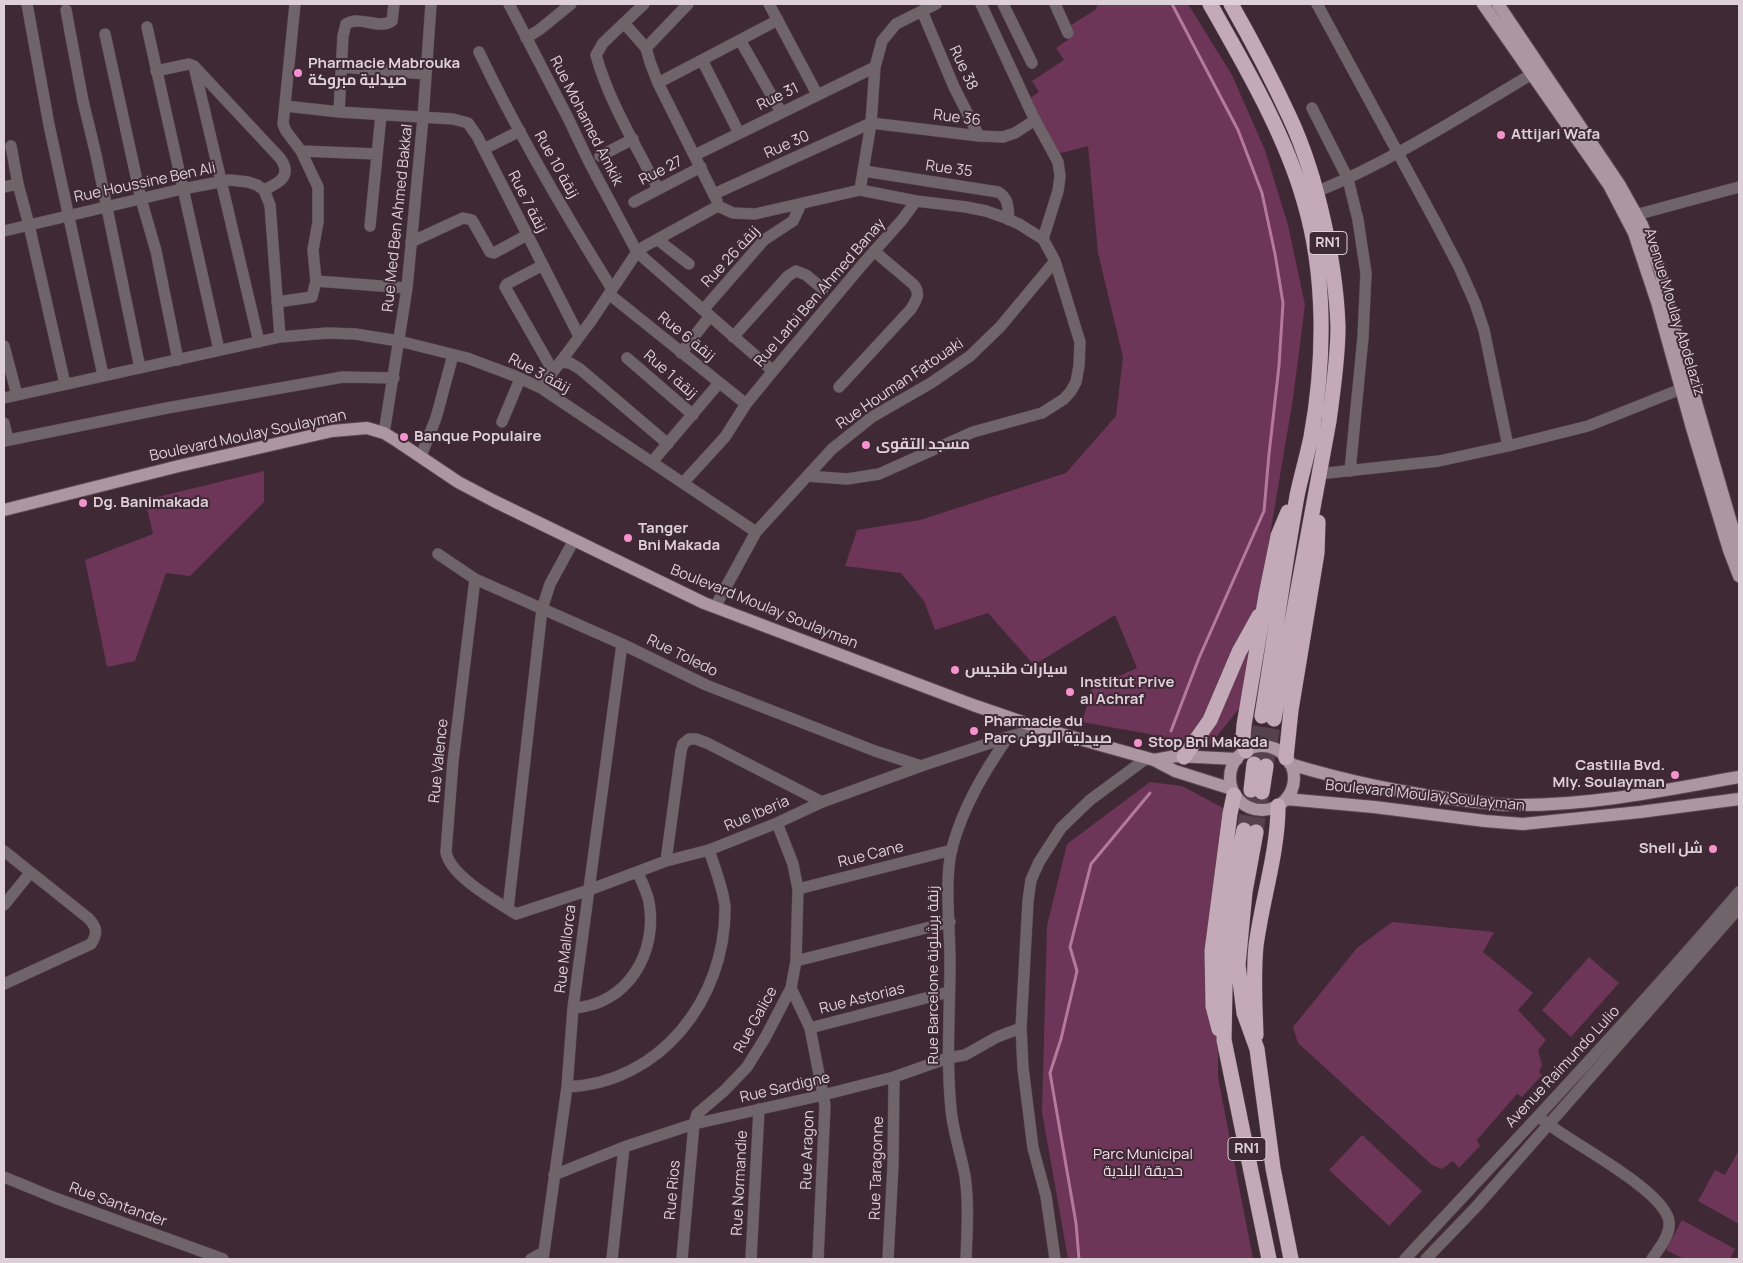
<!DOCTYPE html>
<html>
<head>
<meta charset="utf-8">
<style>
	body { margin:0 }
	#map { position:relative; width:1743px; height:1263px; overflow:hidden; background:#3e2935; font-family:Manrope,sans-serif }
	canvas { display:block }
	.frame { position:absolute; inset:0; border:5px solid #ded0d8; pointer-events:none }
</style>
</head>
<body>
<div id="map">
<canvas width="1743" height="1263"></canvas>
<div class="frame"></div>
</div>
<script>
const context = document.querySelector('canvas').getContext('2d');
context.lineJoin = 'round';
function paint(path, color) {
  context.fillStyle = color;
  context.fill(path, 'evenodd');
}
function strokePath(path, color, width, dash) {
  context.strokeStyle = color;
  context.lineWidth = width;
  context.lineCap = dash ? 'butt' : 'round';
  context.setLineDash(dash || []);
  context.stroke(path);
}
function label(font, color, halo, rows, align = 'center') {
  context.font = font + ' Manrope,Cairo,sans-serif';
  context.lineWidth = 4;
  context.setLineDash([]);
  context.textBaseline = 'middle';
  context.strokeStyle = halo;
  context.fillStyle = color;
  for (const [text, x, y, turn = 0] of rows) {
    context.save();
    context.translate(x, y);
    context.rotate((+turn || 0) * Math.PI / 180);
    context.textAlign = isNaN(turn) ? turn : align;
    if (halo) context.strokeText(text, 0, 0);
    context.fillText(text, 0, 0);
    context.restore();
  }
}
paint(new Path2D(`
	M 1098,4 L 1188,4 L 1232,75 L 1265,150 L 1288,225 L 1305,305 L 1293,399 L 1241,706 L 1210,745 L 1082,722 L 1092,688 L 1137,668 L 1115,615 L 1034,665 L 988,613 L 935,630 L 924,601 L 901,573 L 845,566 L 857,530 L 920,520 L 1066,473 L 1116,416 L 1123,357 L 1098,253 L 1088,146 L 1054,155 L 1026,101 L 1039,92 L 1032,81 L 1064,60 L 1056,48 L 1072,37 L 1068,27 L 1095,10 Z
	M 264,471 L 264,502 L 190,576 L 166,573 L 135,661 L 107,667 L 85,560 L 153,534 L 145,500 Z
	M 1150,782 L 1182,786 L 1223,808 L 1229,830 L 1218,968 L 1218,1077 L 1253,1259 L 1068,1259 L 1042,1112 L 1047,926 L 1067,844 Z
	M 1392,922 L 1494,932 L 1483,952 L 1533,993 L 1518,1010 L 1546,1040 L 1538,1050 L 1542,1065 L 1539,1072 L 1542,1075 L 1522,1097 L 1517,1094 L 1477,1140 L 1480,1146 L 1459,1168 L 1453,1161 L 1442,1169 L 1432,1165 L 1298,1043 L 1293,1027 L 1357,948 Z
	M 1589,957 L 1619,983 L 1571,1037 L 1542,1010 Z
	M 1362,1135 L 1422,1191 L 1389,1226 L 1329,1170 Z
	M 1739,1150 L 1739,1224 L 1698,1201 L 1715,1170 L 1725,1175 Z
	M 1682,1220 L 1735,1249 L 1730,1259 L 1684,1259 L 1666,1250 Z`), '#6d3557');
strokePath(new Path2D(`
	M 1171,731 L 1199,658 L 1264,511 L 1269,454 L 1279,366 L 1283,303 L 1275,254 L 1262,193 L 1238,130 L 1172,4
	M 1079,1259 L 1076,1223 L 1050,1073 L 1061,1039 L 1077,971 L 1070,947 L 1091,864 L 1150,793`), '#b5799d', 3);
strokePath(new Path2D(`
	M 1254,764 L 1262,716
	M 1266,766 L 1274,719
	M 1244,830 L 1251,790
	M 1256,832 L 1262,792`), '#56424d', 15, [15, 8]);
const minor = new Path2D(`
	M 27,4 L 49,125 L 103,375
	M 509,4 L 568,118 L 589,162 L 637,252 L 773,371
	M 644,4 L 603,43 L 596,55 C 608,100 637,147 658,189
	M 688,4 L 646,48 L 650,62 L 658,83 L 717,201
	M 769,4 L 817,94
	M 981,4 L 1033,116 L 1058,162 L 1060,176 L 1058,191 L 1043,239
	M 1003,4 L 1032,63
	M 1055,4 L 1068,33
	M 1317,4 L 1436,223 L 1459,267 L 1475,303 L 1484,330 L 1508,446
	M 66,10 L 83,101 L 96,155 L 140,368
	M 922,11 L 954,87 L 979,136
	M 624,23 L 646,48
	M 147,27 L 219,350
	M 105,34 L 141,199 L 156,251 L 178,360
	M 526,38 L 539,30 L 571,4
	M 740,40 L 781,112
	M 479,52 C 518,134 564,212 612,289
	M 702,60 L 739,133
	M 194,66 L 259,342
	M 341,67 L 426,74
	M 156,71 L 189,64 L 194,66 L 280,158 C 293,176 279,183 264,190
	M 658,83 L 778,20
	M 285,106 L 339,112 L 453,119 L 468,123 L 477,136 L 579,336
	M 1312,108 L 1348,179 L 1358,220 L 1366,273 L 1363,337 L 1350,471
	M 339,112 L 343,36 L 346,24 C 360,15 378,30 392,21 L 394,4
	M 11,146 L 18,184 L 29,225 L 65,384
	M 484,149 L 520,131
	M 301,151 L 377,154
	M 695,155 L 875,67
	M 600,156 L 633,139
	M 864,171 L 998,192 C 1009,198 1008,208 1009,220
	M 4,187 L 18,184
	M 860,190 L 871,123 L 875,67 L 882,41 L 896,24 L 936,4
	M 1316,192 C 1392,161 1461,116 1532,74 L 1538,69
	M 714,194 L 871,123 L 979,136 L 1003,137 L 1015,133 L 1035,120
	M 634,202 L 701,167
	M 718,206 L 733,213 L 755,214 L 860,190 L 916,201 L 966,207 L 986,211 L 1003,217 L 1019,224 L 1043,239 L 1055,261 L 1080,342 L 1079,366 L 1076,382 L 1071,391 L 1064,399 L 1042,413 L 973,432 L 879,474 L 847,479 L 807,476
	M 1628,217 L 1739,187
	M 370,226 L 381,115
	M 4,231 L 182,189 L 230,180 L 248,182 L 257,185 L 264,190 L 270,205 L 280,337
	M 658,240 L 689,264
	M 411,242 L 463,218 L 472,220 L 490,252 L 494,253 L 527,235
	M 543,265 L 507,284 L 505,287 L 553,371
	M 316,281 L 407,288
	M 609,294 L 746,404
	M 277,302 L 312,297 L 316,281 L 313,250 L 318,222 L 318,187 L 301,151 L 286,131 L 283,124 L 295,4
	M 703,310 L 764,240 L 793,221 L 801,204
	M 733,337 L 788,276 L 796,271 L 806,275 L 823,289
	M 4,346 L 17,395
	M 681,353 L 710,316
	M 627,358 L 693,415
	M 560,362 L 570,363 L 580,369 L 668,444
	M 839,387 L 911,309 C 917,299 921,293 913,284 L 874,251
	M 541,388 L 591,321 L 637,252 L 645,246 L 718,206
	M 4,398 L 280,337 L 327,333 L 355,334 L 399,341 L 467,358 L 515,376 L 541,388 L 756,532
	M 502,422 L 520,379
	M 4,423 L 8,440
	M 384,433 L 407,288 L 423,118 L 431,4
	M 4,441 L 167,408 L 343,377 L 394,378
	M 421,456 L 436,418 L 453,355
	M 652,462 L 719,383
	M 1318,474 L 1439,461 L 1508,446 L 1588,426 L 1681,389
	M 683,483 L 725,437 L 746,404 L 773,371 L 862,265 L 902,220 L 916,201
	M 438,554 L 475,579 L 622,644 L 706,685 L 875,751 L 921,766
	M 475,579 L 453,761 L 446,852 C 450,876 496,901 516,914 L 589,890 L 666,861 L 709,850 L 777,823 L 822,802 L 921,766 L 1008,737
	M 715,607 L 756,532 L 832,449 L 872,417 L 931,383 L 970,356 L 1000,327 L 1055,261
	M 4,851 L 88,918 C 97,927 98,933 91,944 L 4,984
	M 666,861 L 681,751 L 683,744 L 689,739 L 696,739 L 707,743 L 822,802
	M 798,889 L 952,850
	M 4,905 L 30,873
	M 508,909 L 542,609 L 550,584 L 574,540
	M 796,961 L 950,922
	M 791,988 L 810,1028 L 825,1105 L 818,1259
	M 573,1008 C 628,1005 658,952 649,902 C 647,892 642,882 638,873
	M 810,1028 L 949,992
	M 567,1087 C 661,1083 725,999 725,909 C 725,893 714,866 709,850
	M 1544,1121 C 1571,1143 1663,1189 1669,1221 C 1671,1235 1659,1248 1652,1259
	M 554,1175 L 624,1147 L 694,1124 L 823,1095 L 894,1077 L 948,1058 L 965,1055 L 997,1037 L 1021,1028
	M 4,1177 L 55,1198 L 223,1259
	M 531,1259 L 544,1252
	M 543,1259 L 567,1087 L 573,1008 L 622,644
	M 612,1259 L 624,1147
	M 682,1259 L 694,1124 L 697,1114 L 724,1091 L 747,1067 L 765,1038 L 791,988 L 796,961 L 798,889 L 793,864 L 777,823
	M 751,1259 L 759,1109
	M 888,1259 L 893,1165 L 894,1077
	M 966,1259 C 967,1232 969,1203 965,1176 C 961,1154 953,1132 951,1109 C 946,1060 950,1011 950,961 C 950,927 944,880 952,848 C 963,807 984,772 1008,737 L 1040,728
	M 1055,1259 L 1046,1196 L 1033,1148 L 1023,1068 L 1021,1028 L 1028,901 L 1031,880 L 1039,862 L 1061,828 L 1090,800 L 1147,758
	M 1405,1259 C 1518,1138 1631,1018 1739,892
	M 1426,1259 L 1476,1207 L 1739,908`);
const major = new Path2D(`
	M 1483,4 L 1609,185 L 1634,233 L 1657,302 L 1692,428 L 1729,550 L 1739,576
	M 1498,4 L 1619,184 L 1642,225 L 1660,270 L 1670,313 L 1739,550
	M 4,510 L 179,466 L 332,431 L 367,428 L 384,433 L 397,441 L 458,482 L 494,501 L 704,603 L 973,705 L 1040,728 L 1154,760 L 1175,771 L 1232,789
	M1230 778a32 32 0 1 1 64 0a32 32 0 1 1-64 0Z
	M 1154,760 L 1176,756 L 1237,759
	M 1290,764 C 1346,781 1403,793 1461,800 C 1478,802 1496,805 1514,805 C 1590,806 1665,790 1739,777
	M 1286,799 L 1374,807 L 1485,821 L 1523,824 L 1640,812 L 1739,799`);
const highway = new Path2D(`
	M 1210,4 C 1244,64 1285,134 1304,201 C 1326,275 1325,361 1311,437 C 1307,457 1301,476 1297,496 C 1284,569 1274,642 1262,716
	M 1231,4 C 1252,41 1272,79 1290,118 C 1317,176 1336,263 1338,327 C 1338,359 1333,390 1329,421 L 1274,719
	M 1246,751 L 1243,738 L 1244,725 L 1266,595 L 1278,536 L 1288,512
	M 1184,757 L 1210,720 L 1239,652 L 1259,616
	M 1286,758 L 1291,710 L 1317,553 L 1318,522
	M 1251,790 L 1254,764
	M 1262,792 L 1266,766
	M 1244,830 L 1236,866 L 1226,934 L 1224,1040 L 1269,1259
	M 1256,832 L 1245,892 L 1238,965 L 1244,1013 L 1257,1049 L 1273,1168 L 1291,1259
	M 1219,1029 L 1213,1006 L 1212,951 L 1230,814 L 1234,795
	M 1256,1035 C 1255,1005 1253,976 1256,946 C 1262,899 1278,853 1278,806`);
strokePath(minor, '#5b4752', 12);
strokePath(major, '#5b4752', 14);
strokePath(highway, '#5b4752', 16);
strokePath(minor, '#6f646a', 11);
strokePath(major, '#ac96a2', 12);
strokePath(highway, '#c4a9b8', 15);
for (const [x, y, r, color] of [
	[298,73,5,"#f790cd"],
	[1501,135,5,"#f790cd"],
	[404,437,5,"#f790cd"],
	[866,445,5,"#f790cd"],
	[83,503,5,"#f790cd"],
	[628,538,5,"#f790cd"],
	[955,670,5,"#f790cd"],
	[1070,692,5,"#f790cd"],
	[974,731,5,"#f790cd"],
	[1138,743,5,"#f790cd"],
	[1675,775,5,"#f790cd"],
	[1713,849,5,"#f790cd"]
]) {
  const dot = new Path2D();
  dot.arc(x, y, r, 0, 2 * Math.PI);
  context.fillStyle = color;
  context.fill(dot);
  strokePath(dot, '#3e2935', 2);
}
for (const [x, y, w] of [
	[1328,243,38],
	[1247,1149,38]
]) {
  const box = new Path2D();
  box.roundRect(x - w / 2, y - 11.5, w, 23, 4);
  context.fillStyle = '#3e2935';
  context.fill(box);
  strokePath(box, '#ded0d8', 1);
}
label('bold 14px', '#ded0d8', null, [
	["RN1",1328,243],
	["RN1",1247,1149]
]);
label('bold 15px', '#ded0d8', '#3e2935', [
	["Pharmacie Mabrouka",308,64],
	["صيدلية مبروكة",308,81],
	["Attijari Wafa",1511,135],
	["Banque Populaire",414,437],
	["مسجد التقوى",876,445],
	["Dg. Banimakada",93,503],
	["Tanger",638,529],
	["Bni Makada",638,546],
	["سيارات طنجيس",965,670],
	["Institut Prive",1080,683],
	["al Achraf",1080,700],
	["Pharmacie du",984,722],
	["Parc صيدلية الروض",984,739],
	["Stop Bni Makada",1148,743],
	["Castilla Bvd.",1665,766,"right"],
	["Mly. Soulayman",1665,783,"right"],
	["Shell شل",1703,849,"right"]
], 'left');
label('15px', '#ded0d8', '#3e2935', [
	["Rue 38",963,68,65],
	["Rue 31",778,97,-26],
	["Rue 36",957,118,7],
	["Rue Mohamed Amkik",586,121,63],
	["Rue 30",787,145,-24],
	["Rue 10 زنقة",556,165,61],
	["Rue 35",949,169,8],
	["Rue 27",661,171,-27],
	["Rue Houssine Ben Ali",145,183,-12],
	["Rue 7 زنقة",527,202,63],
	["Rue Med Ben Ahmed Bakkal",398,218,-84],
	["Rue 26 زنقة",731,257,-47],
	["Rue Larbi Ben Ahmed Banay",820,293,-49],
	["Avenue Moulay Abdelaziz",1674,312,73],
	["Rue 6 زنقة",686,337,39],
	["Rue 3 زنقة",539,374,28],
	["Rue 1 زنقة",670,375,41],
	["Rue Houman Fatouaki",900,384,-34],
	["Boulevard Moulay Soulayman",248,436,-12],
	["Boulevard Moulay Soulayman",764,607,22],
	["Rue Toledo",682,656,26],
	["Rue Valence",439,761,-84],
	["Boulevard Moulay Soulayman",1425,796,6],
	["Rue Iberia",757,814,-23],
	["Rue Cane",871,855,-14],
	["Rue Mallorca",566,949,-83],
	["Rue Barcelone زنقة برشلونة",934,975,-90],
	["Rue Astorias",862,999,-14],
	["Rue Galice",756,1020,-61],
	["Avenue Raimundo Lulio",1563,1067,-47],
	["Rue Sardigne",785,1088,-13],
	["Rue Aragon",808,1150,-88],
	["Rue Taragonne",877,1168,-88],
	["Rue Normandie",740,1183,-87],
	["Rue Rios",673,1190,-85],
	["Rue Santander",118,1205,20]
]);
label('15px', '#f4dde9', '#3e2935', [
	["Parc Municipal",1143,1155],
	["حديقة البلدية",1143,1172]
]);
</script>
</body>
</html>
